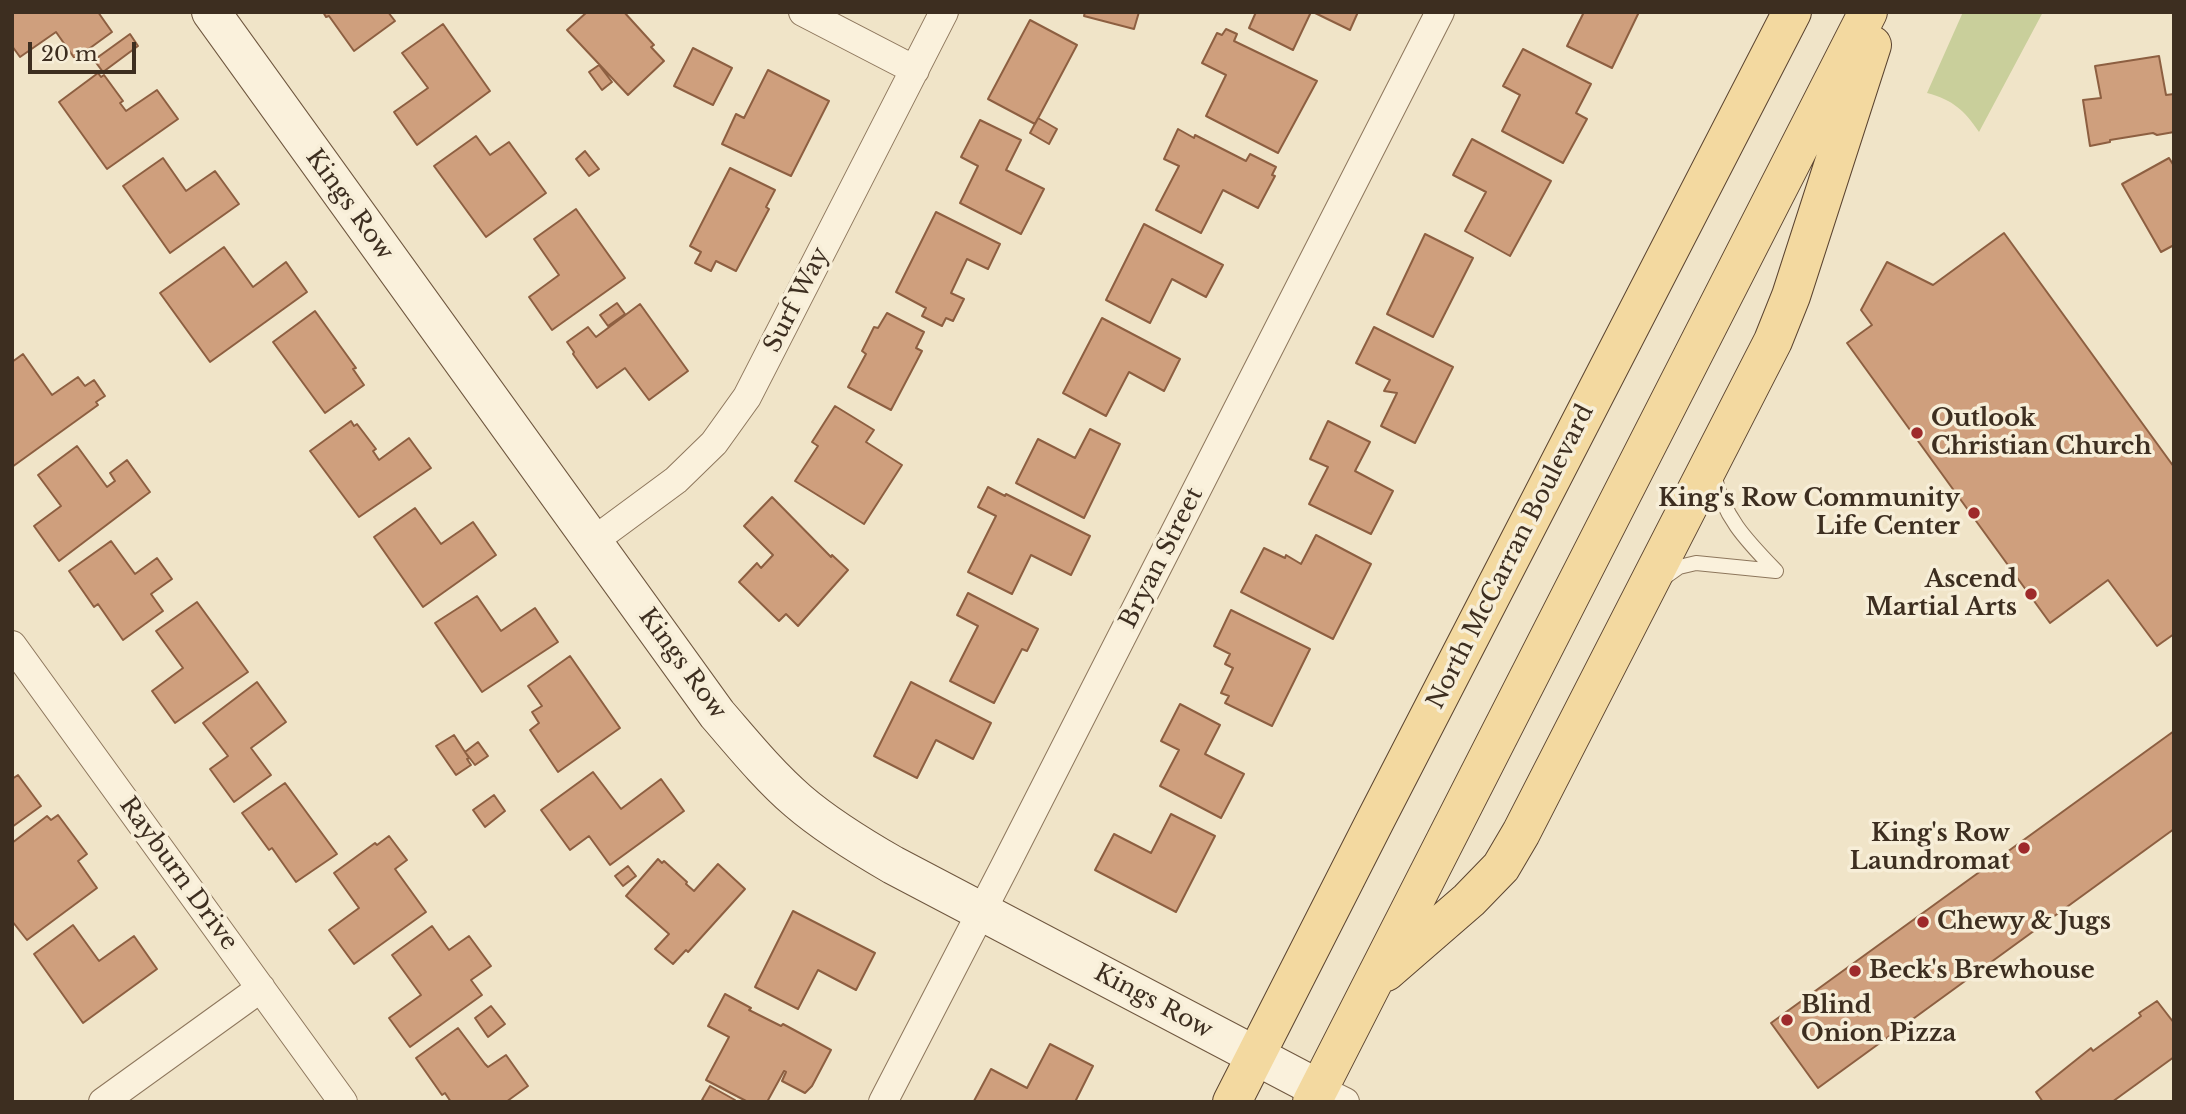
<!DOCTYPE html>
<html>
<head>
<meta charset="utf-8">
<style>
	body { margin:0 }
	#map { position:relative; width:2186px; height:1114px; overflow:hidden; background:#f0e4c8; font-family:"Libre Baskerville",serif }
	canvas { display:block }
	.frame { position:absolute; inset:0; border:14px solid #3d2e20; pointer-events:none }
	.scale { position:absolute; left:28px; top:42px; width:108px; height:32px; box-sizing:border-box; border:4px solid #3d2e20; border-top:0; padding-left:9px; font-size:21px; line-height:24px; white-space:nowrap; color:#3d2e20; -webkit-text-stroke:5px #f7eed8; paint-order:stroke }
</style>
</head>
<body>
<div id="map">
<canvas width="2186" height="1114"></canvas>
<div class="frame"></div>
<div class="scale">20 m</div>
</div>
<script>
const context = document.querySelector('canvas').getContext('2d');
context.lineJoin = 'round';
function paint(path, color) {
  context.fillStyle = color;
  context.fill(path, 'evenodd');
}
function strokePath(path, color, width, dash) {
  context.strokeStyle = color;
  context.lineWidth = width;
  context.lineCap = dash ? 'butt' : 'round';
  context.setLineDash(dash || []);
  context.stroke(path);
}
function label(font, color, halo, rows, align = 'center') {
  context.font = font + ' "Libre Baskerville",serif';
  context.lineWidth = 7;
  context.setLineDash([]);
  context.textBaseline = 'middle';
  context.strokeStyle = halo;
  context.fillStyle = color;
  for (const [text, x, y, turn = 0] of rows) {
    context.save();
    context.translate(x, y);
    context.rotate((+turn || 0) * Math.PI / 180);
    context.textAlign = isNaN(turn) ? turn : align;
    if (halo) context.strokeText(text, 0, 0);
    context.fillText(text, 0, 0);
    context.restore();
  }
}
paint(new Path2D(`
	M 1963,12 L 2043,12 L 1979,132 C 1964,110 1953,100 1927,93 Z`), '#c9cf9b');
const building = new Path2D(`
	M 12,12 L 98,12 L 112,32 L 75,59 L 56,32 L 20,57 L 12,46 Z
	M 323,12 L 388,12 L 395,21 L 354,51 L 329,16 L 326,17 Z
	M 587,12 L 624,12 L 654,45 L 651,47 L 664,61 L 628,95 L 567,30 Z
	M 1085,12 L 1139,12 L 1134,29 L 1084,16 Z
	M 1256,12 L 1311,12 L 1293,50 L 1249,28 Z
	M 1313,12 L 1358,12 L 1350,30 Z
	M 1584,12 L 1639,12 L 1612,68 L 1567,46 Z
	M 1030,20 L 1077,45 L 1035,124 L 988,99 Z
	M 443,24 L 490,91 L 417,145 L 394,112 L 428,88 L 402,53 Z
	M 1226,29 L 1237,34 L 1234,41 L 1317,81 L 1278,153 L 1206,116 L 1226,75 L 1202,63 L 1217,33 L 1222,35 Z
	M 130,34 L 138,46 L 103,72 L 94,60 Z
	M 693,48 L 732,68 L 713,105 L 674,86 Z
	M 1523,49 L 1591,84 L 1576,113 L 1587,119 L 1563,163 L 1502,131 L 1520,95 L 1503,86 Z
	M 2159,56 L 2166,95 L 2174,94 L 2174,132 L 2157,135 L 2153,133 L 2110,140 L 2110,142 L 2090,146 L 2083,100 L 2101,98 L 2095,66 Z
	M 599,65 L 612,82 L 602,90 L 589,72 Z
	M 768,70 L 829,101 L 791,176 L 722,144 L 736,114 L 744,118 Z
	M 98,73 L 101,77 L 104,75 L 123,101 L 120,103 L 126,111 L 157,90 L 178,119 L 107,169 L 59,102 Z
	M 1038,118 L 1057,129 L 1049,144 L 1030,133 Z
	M 980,120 L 1021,140 L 1006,170 L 1044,189 L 1021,234 L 960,203 L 978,166 L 961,157 Z
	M 1178,129 L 1194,138 L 1195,135 L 1246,161 L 1250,154 L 1276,167 L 1272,175 L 1275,176 L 1258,208 L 1223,190 L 1201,233 L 1156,210 L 1179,166 L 1164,159 Z
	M 476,136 L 490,155 L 509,142 L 546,193 L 486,237 L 434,166 Z
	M 1472,139 L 1551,181 L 1510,256 L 1465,231 L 1486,192 L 1453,175 Z
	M 585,151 L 599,169 L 589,176 L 576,159 Z
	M 163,158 L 186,191 L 215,171 L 239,204 L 170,253 L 123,186 Z
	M 2169,158 L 2174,166 L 2174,245 L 2161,252 L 2122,184 Z
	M 730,168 L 775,190 L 766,207 L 769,209 L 736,271 L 716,261 L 711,271 L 695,263 L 701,252 L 690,246 Z
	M 576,209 L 625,278 L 552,330 L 529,297 L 559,275 L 534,239 Z
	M 936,212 L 1000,244 L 988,269 L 967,259 L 951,293 L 964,299 L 953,321 L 946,318 L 942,326 L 922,316 L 926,308 L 896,292 Z
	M 1144,224 L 1223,265 L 1206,297 L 1172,279 L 1150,323 L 1106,300 Z
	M 2004,233 L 2174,467 L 2174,634 L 2157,646 L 2108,580 L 2050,623 L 1847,343 L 1872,325 L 1861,310 L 1887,262 L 1933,285 Z
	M 1425,234 L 1473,258 L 1433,337 L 1387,314 Z
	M 224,247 L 253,287 L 286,262 L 307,292 L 210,362 L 160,293 Z
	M 617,303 L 625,314 L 608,326 L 600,315 Z
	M 640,304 L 688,371 L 649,400 L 625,368 L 597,388 L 573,354 L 574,352 L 567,342 L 588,327 L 596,337 Z
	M 315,311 L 356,368 L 353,369 L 364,385 L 325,413 L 273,342 Z
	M 887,313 L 924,332 L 916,348 L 922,351 L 891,410 L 848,387 L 866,354 L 862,351 L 874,327 L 878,328 Z
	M 1102,318 L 1180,359 L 1164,391 L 1129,372 L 1106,416 L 1063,393 Z
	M 1374,327 L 1453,367 L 1415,443 L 1381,426 L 1397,393 L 1384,391 L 1390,380 L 1356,363 Z
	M 23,354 L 52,395 L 78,377 L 85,386 L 94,380 L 105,396 L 96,402 L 98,405 L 12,467 L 12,362 Z
	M 835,406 L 874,430 L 866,442 L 902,465 L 864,524 L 795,481 L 818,446 L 812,442 Z
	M 351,421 L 354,426 L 357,424 L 376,449 L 373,451 L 379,460 L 409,438 L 431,468 L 359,517 L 310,451 Z
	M 1328,421 L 1370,442 L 1355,471 L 1393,491 L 1371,534 L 1309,504 L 1328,467 L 1310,459 Z
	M 1090,429 L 1120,444 L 1084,518 L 1016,483 L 1038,439 L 1075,458 Z
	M 77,446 L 107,487 L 115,481 L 110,473 L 127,460 L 150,492 L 59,561 L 34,526 L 61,506 L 38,475 Z
	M 988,487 L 1005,496 L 1006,494 L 1090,536 L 1071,575 L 1031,555 L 1012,594 L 968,572 L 996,516 L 978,507 Z
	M 772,497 L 831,557 L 832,555 L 848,570 L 798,626 L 786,614 L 779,621 L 739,582 L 757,563 L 761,568 L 773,555 L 744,526 Z
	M 415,508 L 441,544 L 473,522 L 496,555 L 423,607 L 374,537 Z
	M 1316,535 L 1371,564 L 1333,639 L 1241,592 L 1264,548 L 1285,558 L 1286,555 L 1301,564 Z
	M 111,541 L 135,574 L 157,558 L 172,579 L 151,594 L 163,611 L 123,640 L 98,604 L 94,607 L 69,571 Z
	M 968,593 L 1038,629 L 1027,651 L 1022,649 L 994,703 L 950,681 L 978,626 L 957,615 Z
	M 477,596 L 501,631 L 535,608 L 558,642 L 482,692 L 435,623 Z
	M 197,602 L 248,672 L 175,723 L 152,691 L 183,668 L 156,631 Z
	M 1231,610 L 1310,649 L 1272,726 L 1225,703 L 1229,696 L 1221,693 L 1233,668 L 1225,664 L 1230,654 L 1214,646 Z
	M 570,656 L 620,728 L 558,772 L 530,730 L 539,723 L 532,712 L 542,706 L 528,686 Z
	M 257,682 L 286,722 L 251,748 L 271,775 L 234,802 L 210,769 L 228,756 L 203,723 Z
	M 911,682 L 991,723 L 973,759 L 936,740 L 917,778 L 874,756 Z
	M 1180,704 L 1220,725 L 1205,754 L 1244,774 L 1221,818 L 1160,786 L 1179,750 L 1161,741 Z
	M 2174,731 L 2174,829 L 1818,1088 L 1771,1023 Z
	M 454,735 L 469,758 L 467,759 L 471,765 L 456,775 L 436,746 Z
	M 478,742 L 488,756 L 475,765 L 465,752 Z
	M 593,772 L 621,809 L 661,779 L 684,811 L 610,865 L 589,836 L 570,850 L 541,810 Z
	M 18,775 L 41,806 L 12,827 L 12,779 Z
	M 285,783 L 337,854 L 296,882 L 272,848 L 269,850 L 242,813 Z
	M 494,795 L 505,811 L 485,827 L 473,810 Z
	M 1171,814 L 1215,836 L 1176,912 L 1095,870 L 1114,834 L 1151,853 Z
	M 58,815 L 87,854 L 78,861 L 97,888 L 27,940 L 12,921 L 12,843 L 47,816 L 51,820 Z
	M 389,836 L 407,860 L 395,869 L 426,912 L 354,964 L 329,930 L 359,908 L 334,873 L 375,843 L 377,845 Z
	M 658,859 L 662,863 L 664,861 L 687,882 L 686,884 L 694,891 L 718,864 L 745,889 L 688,952 L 686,950 L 673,964 L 655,949 L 669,934 L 626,896 Z
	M 628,866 L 636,876 L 623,886 L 615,876 Z
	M 793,911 L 875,953 L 856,990 L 818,970 L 798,1009 L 755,987 Z
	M 73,925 L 99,961 L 134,936 L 157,969 L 83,1023 L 34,954 Z
	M 432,926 L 449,950 L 469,936 L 491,966 L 471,980 L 482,995 L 410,1047 L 389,1018 L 421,995 L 392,955 Z
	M 725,994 L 751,1008 L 749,1010 L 781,1026 L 783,1024 L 831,1050 L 812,1086 L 805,1093 L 782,1081 L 786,1072 L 784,1071 L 767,1102 L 748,1102 L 706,1080 L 729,1037 L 708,1026 Z
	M 2157,1001 L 2174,1023 L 2174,1057 L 2112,1102 L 2043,1102 L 2036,1092 L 2091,1048 L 2093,1051 L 2141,1016 L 2139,1013 Z
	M 491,1006 L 505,1024 L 488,1037 L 475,1018 Z
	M 458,1028 L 485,1064 L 488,1067 L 506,1055 L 528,1086 L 506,1102 L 451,1102 L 445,1093 L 442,1095 L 416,1058 Z
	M 1050,1044 L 1093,1066 L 1075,1102 L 974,1101 L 991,1069 L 1027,1088 Z
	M 710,1086 L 735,1100 L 734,1102 L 706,1102 L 702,1100 Z`);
paint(building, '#cf9f7d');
strokePath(building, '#8d5f41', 2);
const lane = new Path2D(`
	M 1714,474 C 1723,517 1747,541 1776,571
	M 1665,577 L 1679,567 L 1696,563 L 1776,571`);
const street = new Path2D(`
	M 803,12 L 915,70
	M 592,542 L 676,480 L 714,443 L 747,397 L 944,12
	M 12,645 L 343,1102
	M 1319,1089 L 1345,1102
	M 103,1102 L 261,988
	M 883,1102 L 1005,866 L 1440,12`);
const secondary = new Path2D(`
	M 211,12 L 717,714 C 743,744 768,775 798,801 C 827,826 860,846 893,865 L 1319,1089`);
const primary = new Path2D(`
	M 1386,972 L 1469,900 L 1501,867 L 1521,833 L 1773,341 L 1791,296 L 1872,45
	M 1232,1102 L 1375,821 L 1792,12
	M 1312,1102 L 1868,12`);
strokePath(lane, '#8d765c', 16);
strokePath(street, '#8d765c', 30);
strokePath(secondary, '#6f573f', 40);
strokePath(primary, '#5b4430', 40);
strokePath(lane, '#faf1dc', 14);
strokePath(street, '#faf1dc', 28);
strokePath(secondary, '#faf1dc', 38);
strokePath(primary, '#f3d9a0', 38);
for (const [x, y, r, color] of [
	[1917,433,7,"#9e2a2b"],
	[1974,513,7,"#9e2a2b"],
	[2031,594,7,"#9e2a2b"],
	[2024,848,7,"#9e2a2b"],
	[1923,922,7,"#9e2a2b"],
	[1855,971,7,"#9e2a2b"],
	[1787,1020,7,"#9e2a2b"]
]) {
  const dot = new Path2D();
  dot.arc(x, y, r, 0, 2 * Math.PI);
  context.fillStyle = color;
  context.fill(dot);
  strokePath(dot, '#f7eed8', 2.5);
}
label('24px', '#3d2e20', '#f7eed8', [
	["Kings Row",349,205,54],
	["Surf Way",797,300,-63],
	["North McCarran Boulevard",1511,557,-63],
	["Bryan Street",1162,558,-63],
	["Kings Row",682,664,54],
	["Rayburn Drive",178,874,54],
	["Kings Row",1153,1002,28]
]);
label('bold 24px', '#3d2e20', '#f7eed8', [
	["Outlook",1931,419],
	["Christian Church",1931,447],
	["King's Row Community",1960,499,"right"],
	["Life Center",1960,527,"right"],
	["Ascend",2017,580,"right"],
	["Martial Arts",2017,608,"right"],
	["King's Row",2010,834,"right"],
	["Laundromat",2010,862,"right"],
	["Chewy & Jugs",1937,922],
	["Beck's Brewhouse",1869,971],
	["Blind",1801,1006],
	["Onion Pizza",1801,1034]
], 'left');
</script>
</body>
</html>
